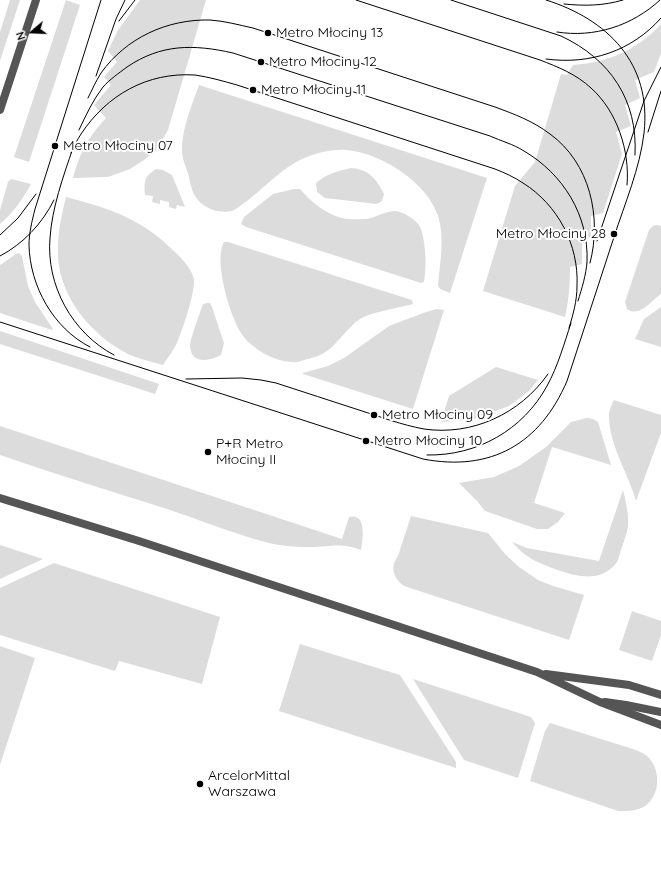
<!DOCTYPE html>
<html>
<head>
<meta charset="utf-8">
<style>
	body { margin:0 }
	#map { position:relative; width:661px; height:886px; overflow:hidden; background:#fff; font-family:Quicksand,sans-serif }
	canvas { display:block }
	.north { position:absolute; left:12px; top:12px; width:40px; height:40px; -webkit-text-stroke:3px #fff; paint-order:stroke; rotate:251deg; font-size:11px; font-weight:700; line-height:16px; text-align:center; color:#000 }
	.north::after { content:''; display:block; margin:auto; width:14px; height:18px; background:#000; clip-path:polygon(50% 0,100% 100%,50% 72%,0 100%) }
</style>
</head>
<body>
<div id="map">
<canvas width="661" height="886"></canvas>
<div class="north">N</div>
</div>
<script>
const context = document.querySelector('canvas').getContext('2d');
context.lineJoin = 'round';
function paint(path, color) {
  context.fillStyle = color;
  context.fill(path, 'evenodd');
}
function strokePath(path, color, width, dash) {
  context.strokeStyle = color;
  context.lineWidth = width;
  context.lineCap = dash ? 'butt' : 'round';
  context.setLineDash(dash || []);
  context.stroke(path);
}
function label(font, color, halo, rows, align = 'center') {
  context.font = font + ' Quicksand,sans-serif';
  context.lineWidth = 4;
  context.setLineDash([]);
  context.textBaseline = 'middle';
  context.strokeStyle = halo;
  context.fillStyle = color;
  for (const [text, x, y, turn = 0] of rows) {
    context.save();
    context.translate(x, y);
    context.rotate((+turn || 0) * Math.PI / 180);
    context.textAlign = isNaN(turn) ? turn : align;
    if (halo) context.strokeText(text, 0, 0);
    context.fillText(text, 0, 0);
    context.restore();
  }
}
paint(new Path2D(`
	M 10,0 L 20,0 L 0,61 L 0,32 Z
	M 66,0 L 80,5 L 29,162 L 14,157 Z
	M 140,0 L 206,0 L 168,130 L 156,150 L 144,160 L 130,169 L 108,177 L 73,178 C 80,153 88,137 106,118 L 94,105 L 111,85 L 104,77 L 117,62 L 108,51 L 118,30 Z
	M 661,24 L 661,53 L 654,72 L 635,80 L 640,98 L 625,105 L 631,126 L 616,132 L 622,154 L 603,213 L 591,216 L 591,237 L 582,239 L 582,264 L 570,267 C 570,284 569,300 565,317 L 483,291 L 515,186 L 535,162 L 561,74 L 567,75 L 573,65 C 609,62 636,51 661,24 Z
	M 199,85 L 487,178 L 450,293 L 440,289 L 438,285 C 440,262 445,238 438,216 C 427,182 381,153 346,150 C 331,149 316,153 302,159 C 281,169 265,187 247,201 C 242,204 237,209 232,211 C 218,214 202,208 195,196 C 191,190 190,180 188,173 C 185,165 181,155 182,146 C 183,126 192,105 199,85 Z
	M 351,168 C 368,169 376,178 384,194 L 382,201 L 377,204 L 325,198 L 317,192 L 316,183 C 326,174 338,171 351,168 Z
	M 156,169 L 163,170 L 172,175 L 185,207 L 177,205 L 176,209 L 169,207 L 169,202 L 160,200 L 160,204 L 152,202 L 153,196 L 145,195 C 144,181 144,177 156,169 Z
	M 11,179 L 31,184 C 23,199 13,213 0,224 L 0,210 L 8,182 Z
	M 294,189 L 300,189 C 311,202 326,214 342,218 C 349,220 360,219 367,219 C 377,217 385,211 396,211 C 403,212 415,219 419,225 C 426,237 427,269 424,282 L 421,283 L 246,227 L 241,224 L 244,217 L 273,194 Z
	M 66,197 C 112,209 142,219 176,253 C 184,261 192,269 194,280 C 195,293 182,332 176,345 C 172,352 167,359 163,365 C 152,362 139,359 128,354 C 89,334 56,293 58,248 C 58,231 62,213 66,197 Z
	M 656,225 L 661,226 L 661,294 C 651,301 639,318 627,309 L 625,302 L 649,230 L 653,226 Z
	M 224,242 L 228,242 L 412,300 L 413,304 C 398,308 372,312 360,319 C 347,328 339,342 327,351 C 320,356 312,358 304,360 C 300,361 296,363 292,362 C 275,362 250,348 241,333 C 230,316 213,260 224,242 Z
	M 19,253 L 22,256 L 28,286 L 35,302 L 53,329 L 52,330 L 0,313 L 0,265 L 16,254 Z
	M 207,303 L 210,303 L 212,307 L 224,343 L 221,355 C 210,361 191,365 190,346 C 190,339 200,313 203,304 Z
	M 661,307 L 661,347 L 635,339 L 644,319 Z
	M 437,309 L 444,310 L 413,409 L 303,374 L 303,373 L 328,366 L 344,358 L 389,326 L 426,312 Z
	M 0,331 L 159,384 L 155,394 L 0,344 Z
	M 496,367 L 538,380 L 529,391 L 509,406 L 471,420 L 441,422 L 449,396 Z
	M 614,400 L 661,415 L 661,433 L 636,501 C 628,472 609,446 609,415 C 609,410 612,404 614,400 Z
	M 587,418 L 593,419 L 598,422 L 611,465 L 552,447 L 534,503 L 565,513 L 558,522 L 548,529 L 537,529 L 485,511 L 477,501 L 459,483 L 494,477 L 519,466 L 546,447 L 571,422 Z
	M 0,426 L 342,539 L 349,517 C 367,512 363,540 361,550 C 340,542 330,547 310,547 C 295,547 279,546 265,542 C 232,533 200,520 167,509 C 111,491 55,474 0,455 Z
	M 623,490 C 626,502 629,515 628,527 C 627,533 624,541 622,547 C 620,552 619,558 617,562 C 602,583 576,577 555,569 C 536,562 526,558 512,542 L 527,548 L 599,561 Z
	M 411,516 L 488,533 L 505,554 L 519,567 L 538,580 L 553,586 L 584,595 L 569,640 L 404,586 C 394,578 389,568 398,556 Z
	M 0,545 L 43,559 L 0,579 Z
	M 54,563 L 220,617 L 202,684 L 119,661 L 115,671 L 0,635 L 0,588 Z
	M 632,611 L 661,621 L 661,635 L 652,661 L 619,650 Z
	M 300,644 L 400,675 L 456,762 L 456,768 L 279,711 Z
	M 0,646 L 35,658 L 0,765 Z
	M 413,679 L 531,717 L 535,723 L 518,778 L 464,760 Z
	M 550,723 L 633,749 C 638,751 644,753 647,756 C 661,768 661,795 645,806 C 637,811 627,811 618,811 L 530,781 L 545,731 Z`), '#dcdcdc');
strokePath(new Path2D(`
	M 605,702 L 626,705 L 661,712`), '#555', 8);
strokePath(new Path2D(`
	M 0,110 L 36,0
	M 0,498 L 139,541 L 537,672 L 600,702 L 661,725
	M 546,674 L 629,685 L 661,695`), '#555', 8);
strokePath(new Path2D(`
	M 356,0 L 540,60 C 558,67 576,74 591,88 C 617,111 630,151 627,185
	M 451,0 L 561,36 C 610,59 638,100 635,155
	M 564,4 C 584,6 603,6 623,0
	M 119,21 L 135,0
	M 557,32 C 594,38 632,26 660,0
	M 546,59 C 590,65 632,51 661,18
	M 96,76 L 116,19 L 125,0
	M 88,98 C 92,90 96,81 101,73 C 126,38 167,19 210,20 C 225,21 239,25 253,28 L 495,107 C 514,114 533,121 550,134 C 590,163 602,217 590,263
	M 79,130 C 86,115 93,100 103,87 C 109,80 119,73 127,67 C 161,44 193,44 233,53 L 490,136 C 501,141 513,144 524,151 C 563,174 589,215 587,262 C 586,275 582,288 578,301
	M 648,132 L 661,91
	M 73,148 C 63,177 52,208 50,238 C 46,285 72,333 114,355
	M 71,153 C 74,147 77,140 81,134 C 107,95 147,72 195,75 C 209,77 223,81 237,85 L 495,169 C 505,173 514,177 523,183 C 558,205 579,245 577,286 C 577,301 573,315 569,328
	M 0,235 L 18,218 L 36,194
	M 597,241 L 644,101 L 661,67
	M 0,256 C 23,244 42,224 54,200
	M 0,322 L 423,459 C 491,472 540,444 567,381 C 583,333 598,285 614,237 C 625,203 640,168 644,133 C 652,63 607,19 546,0
	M 90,347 C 53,328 30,286 29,245 C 29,233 32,221 35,209 L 101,0
	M 186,379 L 242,378 L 261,380 L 276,383 C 304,392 331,401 359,410 C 381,417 402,425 424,429 C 472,436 520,414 548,374
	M 427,455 C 477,456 523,430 547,386 C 558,366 564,344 571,323`), '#000', 1);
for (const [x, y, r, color] of [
	[268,33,4,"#000"],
	[261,62,4,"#000"],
	[253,90,4,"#000"],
	[55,146,4,"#000"],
	[614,234,4,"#000"],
	[374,415,4,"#000"],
	[366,441,4,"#000"],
	[208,452,4,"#000"],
	[200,784,4,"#000"]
]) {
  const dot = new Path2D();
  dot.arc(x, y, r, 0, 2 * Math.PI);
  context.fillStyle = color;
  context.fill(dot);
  strokePath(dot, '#fff', 1.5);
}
label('14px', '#000', '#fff', [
	["Metro Młociny 13",276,33],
	["Metro Młociny 12",269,62],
	["Metro Młociny 11",261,90],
	["Metro Młociny 07",63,146],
	["Metro Młociny 28",606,234,"right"],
	["Metro Młociny 09",382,415],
	["Metro Młociny 10",374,441],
	["P+R Metro",216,444],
	["Młociny II",216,460],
	["ArcelorMittal",208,776],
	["Warszawa",208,792]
], 'left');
</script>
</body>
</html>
